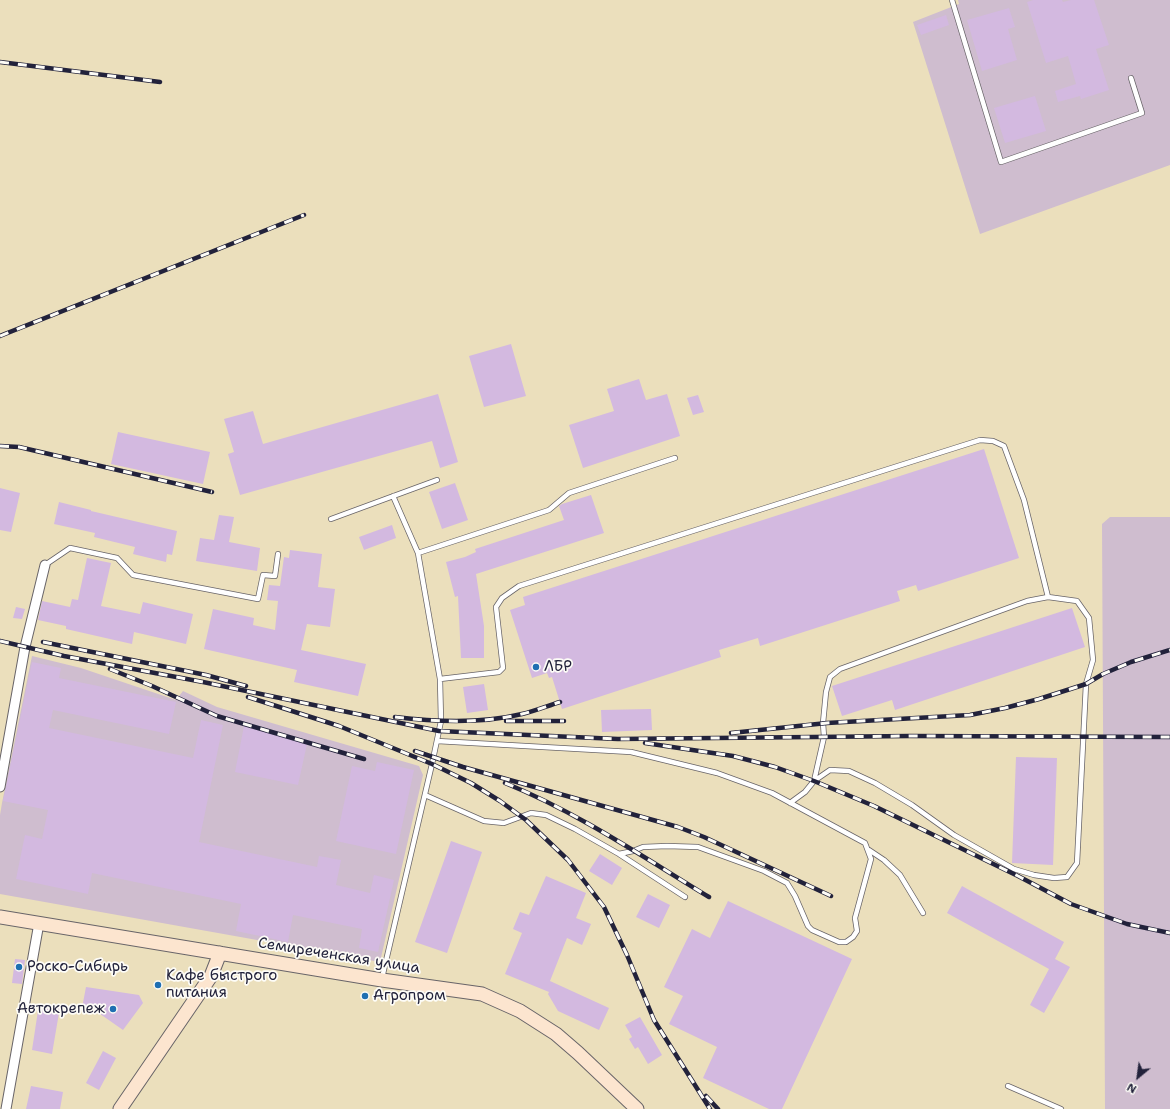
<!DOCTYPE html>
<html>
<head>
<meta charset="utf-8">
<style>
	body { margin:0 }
	#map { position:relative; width:1170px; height:1109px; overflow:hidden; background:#ebdfbc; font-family:"Shantell Sans",sans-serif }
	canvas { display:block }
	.north { position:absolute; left:1118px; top:1057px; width:40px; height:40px; -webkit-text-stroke:3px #fdfcf7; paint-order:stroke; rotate:209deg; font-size:11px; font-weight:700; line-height:16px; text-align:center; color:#22223b }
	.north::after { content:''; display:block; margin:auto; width:14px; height:18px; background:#22223b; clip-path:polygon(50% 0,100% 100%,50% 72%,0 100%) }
</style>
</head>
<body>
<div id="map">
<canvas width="1170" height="1109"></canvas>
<div class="north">N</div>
</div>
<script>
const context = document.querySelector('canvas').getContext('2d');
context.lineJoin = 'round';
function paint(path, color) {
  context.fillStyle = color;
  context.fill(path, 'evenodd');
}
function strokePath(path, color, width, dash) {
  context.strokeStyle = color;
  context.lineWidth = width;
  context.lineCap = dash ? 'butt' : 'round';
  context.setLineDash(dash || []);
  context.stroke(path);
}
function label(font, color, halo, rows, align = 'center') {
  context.font = font + ' "Shantell Sans",sans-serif';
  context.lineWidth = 3.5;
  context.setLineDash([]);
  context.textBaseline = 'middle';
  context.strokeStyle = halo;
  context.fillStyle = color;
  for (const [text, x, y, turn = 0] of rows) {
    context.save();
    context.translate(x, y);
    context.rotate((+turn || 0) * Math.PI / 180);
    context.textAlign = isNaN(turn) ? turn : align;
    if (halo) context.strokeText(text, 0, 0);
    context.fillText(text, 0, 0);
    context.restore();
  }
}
paint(new Path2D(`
	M 958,0 L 1170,0 L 1170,165 L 980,234 L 913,22 L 959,4 Z
	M 1110,517 L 1170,517 L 1170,1109 L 1105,1109 L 1102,524 Z
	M 32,656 L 81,668 L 176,700 L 183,691 L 217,707 L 419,766 L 423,775 L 380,962 L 0,894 L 0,815 L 2,803 Z`), '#cfbdcf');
paint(new Path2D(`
	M 1033,0 L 1062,0 L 1063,2 L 1071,0 L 1094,0 L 1109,45 L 1096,49 L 1109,90 L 1081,99 L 1080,96 L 1058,102 L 1055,91 L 1076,84 L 1068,56 L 1046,63 L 1027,2 Z
	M 1009,8 L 1015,27 L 1008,29 L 1017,60 L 982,71 L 967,20 Z
	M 946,15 L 949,25 L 921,35 L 917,25 Z
	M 1035,96 L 1046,131 L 1005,143 L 994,108 Z
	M 511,344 L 526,396 L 484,407 L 469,356 Z
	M 639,379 L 646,400 L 667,394 L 680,436 L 583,468 L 569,425 L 614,411 L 607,389 Z
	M 438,394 L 458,462 L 440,468 L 432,441 L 240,495 L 228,454 L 234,452 L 224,419 L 253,411 L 263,444 Z
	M 698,395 L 704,412 L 693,415 L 687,398 Z
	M 118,432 L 210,452 L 203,484 L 111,464 Z
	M 984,449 L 1019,558 L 918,591 L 916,585 L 897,591 L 900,601 L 760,646 L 758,638 L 719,650 L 721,657 L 562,709 L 552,677 L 549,678 L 547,673 L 532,678 L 510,610 L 525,605 L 523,597 Z
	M 455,483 L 468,520 L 442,529 L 429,492 Z
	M 0,488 L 20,493 L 11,532 L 0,530 Z
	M 591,495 L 604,533 L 476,574 L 484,626 L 484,658 L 461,658 L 458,596 L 455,597 L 446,562 L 465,557 L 476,552 L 475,549 L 564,520 L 559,506 L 562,504 Z
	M 59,502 L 91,510 L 91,511 L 177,531 L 172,555 L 167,554 L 166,562 L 133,554 L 135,547 L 94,537 L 95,533 L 54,524 Z
	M 219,515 L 234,517 L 229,542 L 260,548 L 257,571 L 196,561 L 200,538 L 214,540 Z
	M 392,525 L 396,538 L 364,550 L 359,537 Z
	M 290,550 L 322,554 L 318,587 L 335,589 L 330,627 L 307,624 L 301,650 L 366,664 L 358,696 L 294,682 L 297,670 L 204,649 L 213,609 L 254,618 L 253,625 L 275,630 L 278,601 L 267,600 L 269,585 L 280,586 L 284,557 L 289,558 Z
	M 87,558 L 111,563 L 101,606 L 140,614 L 143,602 L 193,614 L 186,644 L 134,632 L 132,644 L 66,629 L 66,626 L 38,620 L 42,601 L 70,607 L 72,599 L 78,600 Z
	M 16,607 L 25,609 L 22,619 L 13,618 Z
	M 1072,608 L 1085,647 L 895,710 L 892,700 L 842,716 L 832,686 Z
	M 32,662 L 61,668 L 59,678 L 176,702 L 169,734 L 53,710 L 49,728 L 193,758 L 201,720 L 223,725 L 199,842 L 317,867 L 319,856 L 341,860 L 336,885 L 370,893 L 374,875 L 394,880 L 378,952 L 359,948 L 362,929 L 293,915 L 288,942 L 236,931 L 241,904 L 92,873 L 88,894 L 16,879 L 25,835 L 42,839 L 48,810 L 3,801 Z
	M 484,684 L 488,710 L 467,713 L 463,687 Z
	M 651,709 L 652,730 L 602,732 L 601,710 Z
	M 244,726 L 307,744 L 298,785 L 235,772 Z
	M 1016,757 L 1057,758 L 1053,865 L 1012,863 Z
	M 377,762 L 414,770 L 396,854 L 336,841 L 352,766 L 375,771 Z
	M 451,841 L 482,852 L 447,953 L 415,942 Z
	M 600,854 L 622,868 L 612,885 L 589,871 Z
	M 546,876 L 586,893 L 576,918 L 591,924 L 582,945 L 567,938 L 550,981 L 609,1008 L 599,1030 L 558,1011 L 548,994 L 549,992 L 505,974 L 522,933 L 513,929 L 520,912 L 529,915 Z
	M 962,886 L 1064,942 L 1055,959 L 1070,967 L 1044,1013 L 1030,1005 L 1049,969 L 947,913 Z
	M 648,894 L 670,905 L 659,928 L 636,917 Z
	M 728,901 L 852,959 L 782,1109 L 769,1109 L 703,1078 L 717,1047 L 669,1024 L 683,996 L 664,987 L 692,929 L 710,938 Z
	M 15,959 L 25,960 L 22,984 L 12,983 Z
	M 86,987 L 139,995 L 143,1003 L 123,1030 L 93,1009 L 82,1008 Z
	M 39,1004 L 60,1007 L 52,1054 L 32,1050 Z
	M 640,1017 L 662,1055 L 648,1064 L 638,1047 L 635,1049 L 629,1039 L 632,1037 L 625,1025 Z
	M 103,1051 L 116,1058 L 99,1090 L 86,1083 Z
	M 31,1086 L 63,1092 L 60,1109 L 26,1109 Z`), '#d3b9e0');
const lane = new Path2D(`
	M 952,0 L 1001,162 L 1142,113 L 1131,78
	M 331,519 L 437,480
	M 418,553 L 549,510 L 569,493 L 675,458
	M 45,565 L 70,548 L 117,558 L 133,575 L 258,599 L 263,575 L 275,576 L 278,554
	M 440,679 L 499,672 L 503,668 L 496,607 L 502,598 L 519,586 L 980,440 L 993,441 L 1004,446 L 1024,500 L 1048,597
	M 425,795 L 484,821 L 504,823 L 531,813 L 546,815 L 575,829 L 619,854 L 633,851 L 643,847 L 667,846 L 698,847 L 764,871 L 787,883 L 795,896 L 808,926 L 812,930 L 839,942 L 846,942 L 853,937 L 857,931 L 855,918 L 871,859 L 865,843 L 772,793 L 717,773 L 631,752 L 437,741
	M 790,803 L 805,792 L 814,781 L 830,770 L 849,771 L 875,783 L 912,805 L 954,835 L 1014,869 L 1034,875 L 1054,878 L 1067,877 L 1077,863 L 1086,684 L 1093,660 L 1089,618 L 1077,601 L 1048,597 L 1027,601 L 840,669 L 830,677 L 826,692 L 823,723 L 824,737 L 814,781
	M 869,850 L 884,860 L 900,875 L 923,913
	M 619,854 L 685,897
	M 382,978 L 432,764 L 441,721 L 440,679 L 418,553 L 393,496
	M 1008,1086 L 1061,1109`);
const street = new Path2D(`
	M 0,787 L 25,647 L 45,565
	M 6,1109 L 39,923`);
const secondary = new Path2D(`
	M 0,917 L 382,980 L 482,994 L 520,1011 L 556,1034 L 578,1053 L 637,1109
	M 120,1109 L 211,976 L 220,953`);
strokePath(lane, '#686468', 6);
strokePath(street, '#686468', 11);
strokePath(secondary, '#686468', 15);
strokePath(lane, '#fff', 4.5);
strokePath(street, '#fff', 9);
strokePath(secondary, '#fce5cf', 13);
const rail = new Path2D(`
	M 0,62 L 160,82
	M 0,336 L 304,215
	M 0,446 L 19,447 L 212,492
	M 0,641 L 64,656 L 203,682 L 439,731 L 618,739 L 910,736 L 1170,737
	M 43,642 L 206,675 L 246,686
	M 110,669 L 152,686 L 217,716 L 364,759
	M 248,697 L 339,726 L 432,764 L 471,783 L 500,801 L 526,820 L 568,860 L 604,907 L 627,955 L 654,1020 L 710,1109
	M 395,717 C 437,722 481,724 522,714 C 535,711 547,706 560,702
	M 506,721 L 564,721
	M 731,733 L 827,723 L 970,715 L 1005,708 L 1039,699 L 1086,684 L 1103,674 L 1131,662 L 1170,650
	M 645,743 L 733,756 L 775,767 L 814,781 L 874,806 L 1018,876 L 1071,904 L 1127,924 L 1170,933
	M 415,751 L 463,767 L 678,827 L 704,837 L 831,896
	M 505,783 C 577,812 643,857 709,897
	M 706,1096 L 718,1109`);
strokePath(rail, '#22223b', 4.5);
strokePath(rail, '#fdfcf7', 3, [9]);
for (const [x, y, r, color] of [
	[536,667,4,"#1f6fb2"],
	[19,967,4,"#1f6fb2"],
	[158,985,4,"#1f6fb2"],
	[365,996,4,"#1f6fb2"],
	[113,1009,4,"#1f6fb2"]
]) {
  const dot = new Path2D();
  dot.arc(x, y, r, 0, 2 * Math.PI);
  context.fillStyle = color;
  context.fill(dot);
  strokePath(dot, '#fdfcf7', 1.5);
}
label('15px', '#22223b', '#fdfcf7', [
	["ЛБР",544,667],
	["Роско-Сибирь",27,967],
	["Кафе быстрого",166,976],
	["питания",166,993],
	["Агропром",373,996],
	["Автокрепеж",105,1009,"right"]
], 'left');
label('15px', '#22223b', '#fdfcf7', [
	["Семиреченская улица",339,956,9]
]);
</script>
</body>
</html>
